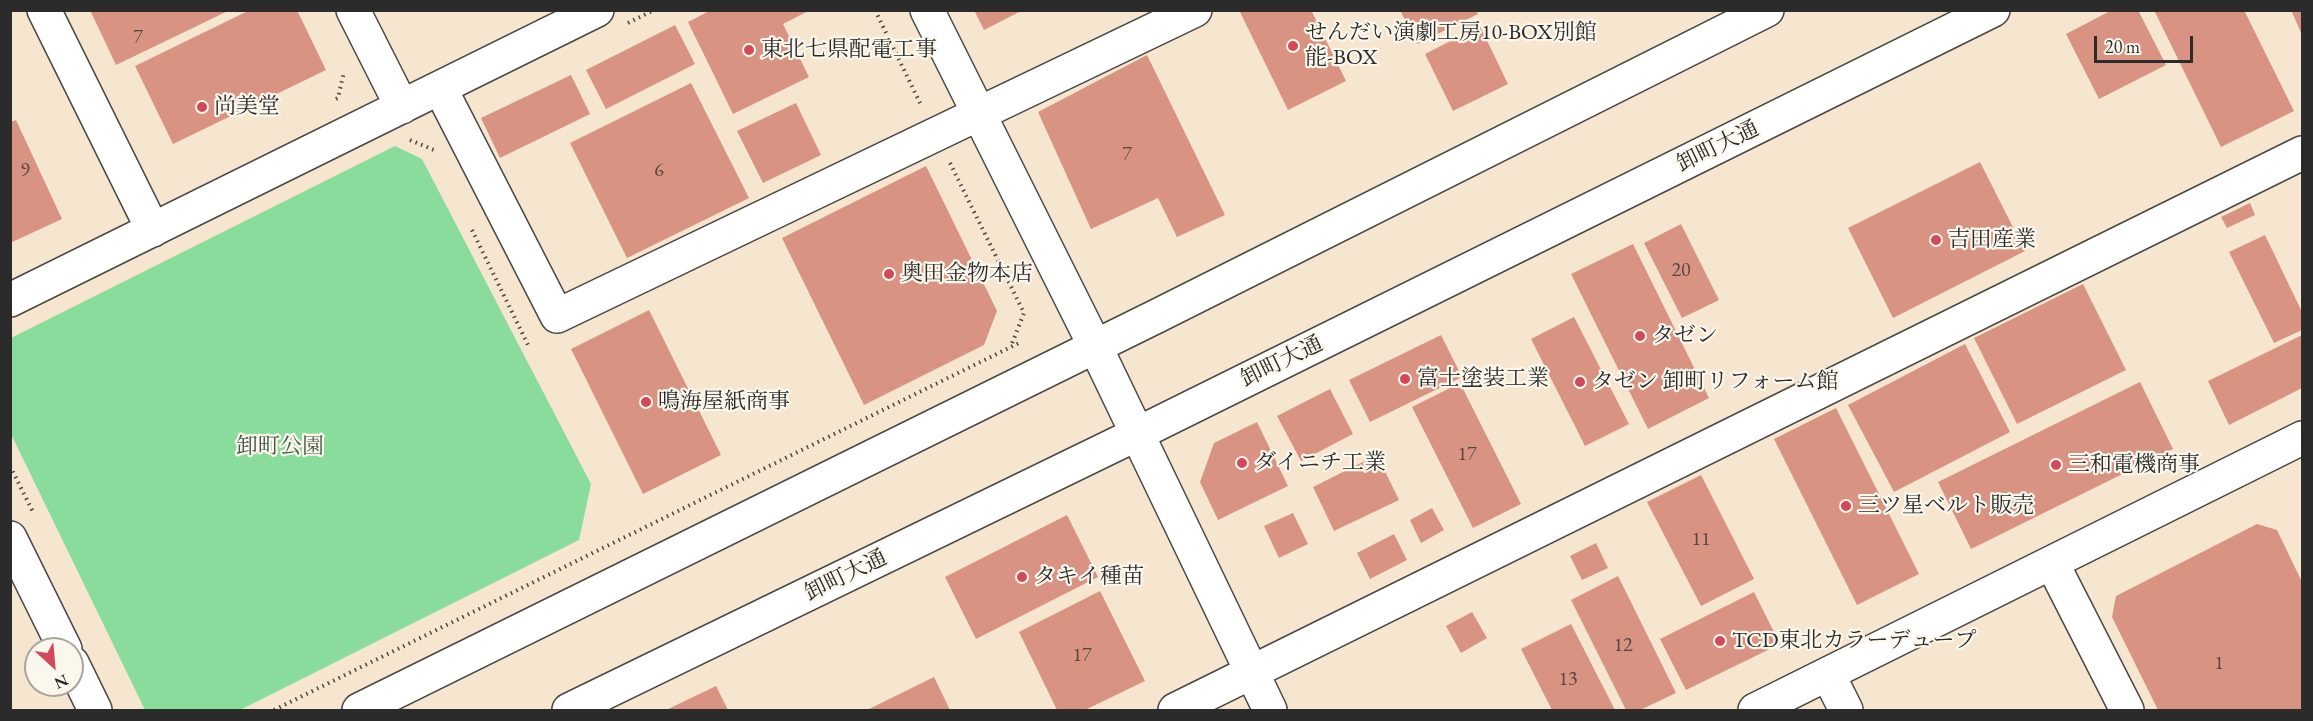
<!DOCTYPE html>
<html>
<head>
<meta charset="utf-8">
<style>
	body { margin:0 }
	#map { position:relative; width:2313px; height:721px; overflow:hidden; background:#f6e6cf; font-family:"EB Garamond",serif }
	canvas { display:block }
	.frame { position:absolute; inset:0; border:12px solid #2b2b2b; pointer-events:none }
	.north { position:absolute; left:24px; top:637px; width:60px; height:60px; box-sizing:border-box; background:#fbf7ec; border:2px solid #a8a59f; border-radius:50%; rotate:154deg; font-size:16px; font-weight:700; line-height:24px; text-align:center; color:#2b2b2b }
	.north::after { content:''; display:block; margin:auto; width:21px; height:27px; background:#d1495b; clip-path:polygon(50% 0,100% 100%,50% 72%,0 100%) }
	.scale { position:absolute; left:2094px; top:36px; width:99px; height:27px; box-sizing:border-box; border:3px solid #2b2b2b; border-top:0; padding-left:8px; font-size:18px; line-height:21px; white-space:nowrap; color:#2b2b2b; -webkit-text-stroke:4px #fbf7ec; paint-order:stroke }
</style>
</head>
<body>
<div id="map">
<canvas width="2313" height="721"></canvas>
<div class="frame"></div>
<div class="north">N</div>
<div class="scale">20 m</div>
</div>
<script>
const context = document.querySelector('canvas').getContext('2d');
context.lineJoin = 'round';
function paint(path, color) {
  context.fillStyle = color;
  context.fill(path, 'evenodd');
}
function strokePath(path, color, width, dash) {
  context.strokeStyle = color;
  context.lineWidth = width;
  context.lineCap = dash ? 'butt' : 'round';
  context.setLineDash(dash || []);
  context.stroke(path);
}
function label(font, color, halo, rows, align = 'center') {
  context.font = font + ' "EB Garamond","Noto Serif JP",serif';
  context.lineWidth = 4.5;
  context.setLineDash([]);
  context.textBaseline = 'middle';
  context.strokeStyle = halo;
  context.fillStyle = color;
  for (const [text, x, y, turn = 0] of rows) {
    context.save();
    context.translate(x, y);
    context.rotate((+turn || 0) * Math.PI / 180);
    context.textAlign = isNaN(turn) ? turn : align;
    if (halo) context.strokeText(text, 0, 0);
    context.fillText(text, 0, 0);
    context.restore();
  }
}
paint(new Path2D(`
	M 395,146 L 422,159 L 591,484 L 579,540 L 240,710 L 145,710 L 11,434 L 11,338 Z`), '#8adc9d');
paint(new Path2D(`
	M 90,10 L 230,10 L 116,65 Z
	M 250,10 L 297,10 L 326,70 L 173,144 L 135,66 Z
	M 711,10 L 810,10 L 783,24 L 809,77 L 733,114 L 688,22 Z
	M 974,10 L 1023,10 L 984,30 Z
	M 1239,10 L 1311,10 L 1346,81 L 1288,110 Z
	M 1400,10 L 1476,10 L 1478,14 L 1417,44 Z
	M 2112,10 L 2138,10 L 2166,65 L 2099,99 L 2066,34 Z
	M 2154,10 L 2244,10 L 2294,111 L 2221,147 Z
	M 2291,10 L 2302,10 L 2302,35 Z
	M 675,25 L 695,64 L 606,109 L 586,70 Z
	M 1480,26 L 1508,84 L 1453,111 L 1425,54 Z
	M 1147,55 L 1225,215 L 1177,237 L 1158,198 L 1091,229 L 1038,112 Z
	M 571,75 L 590,114 L 500,158 L 481,118 Z
	M 691,83 L 749,198 L 627,258 L 570,143 Z
	M 796,103 L 821,155 L 763,183 L 737,131 Z
	M 16,120 L 62,219 L 10,243 L 10,122 Z
	M 1980,162 L 2025,251 L 1893,318 L 1848,228 Z
	M 926,166 L 997,311 L 984,345 L 864,405 L 782,238 Z
	M 2250,203 L 2255,215 L 2227,228 L 2221,217 Z
	M 1681,224 L 1719,300 L 1682,318 L 1644,243 Z
	M 2265,235 L 2302,312 L 2302,330 L 2274,343 L 2229,252 Z
	M 1633,244 L 1709,398 L 1648,429 L 1571,274 Z
	M 2083,284 L 2126,370 L 2017,424 L 1974,338 Z
	M 649,310 L 721,455 L 643,494 L 571,349 Z
	M 1574,317 L 1629,424 L 1585,446 L 1531,339 Z
	M 1441,335 L 1462,377 L 1370,422 L 1349,380 Z
	M 2302,335 L 2302,388 L 2229,425 L 2208,381 Z
	M 1965,344 L 2010,432 L 1894,492 L 1848,405 Z
	M 2140,382 L 2173,449 L 1971,549 L 1938,482 Z
	M 1460,383 L 1521,504 L 1473,528 L 1412,407 Z
	M 1330,389 L 1353,434 L 1301,461 L 1277,416 Z
	M 1836,408 L 1919,574 L 1857,605 L 1774,439 Z
	M 1257,422 L 1288,486 L 1218,520 L 1200,482 L 1214,443 Z
	M 1377,455 L 1399,500 L 1334,531 L 1313,487 Z
	M 1701,475 L 1754,579 L 1701,606 L 1647,502 Z
	M 1432,508 L 1444,530 L 1421,543 L 1410,520 Z
	M 1293,513 L 1308,544 L 1279,558 L 1264,526 Z
	M 1067,515 L 1098,577 L 976,639 L 945,577 Z
	M 2257,524 L 2277,530 L 2302,582 L 2302,710 L 2158,710 L 2112,617 L 2116,596 Z
	M 1394,534 L 1407,560 L 1370,579 L 1357,553 Z
	M 1596,543 L 1608,568 L 1582,580 L 1570,556 Z
	M 1618,576 L 1676,693 L 1640,710 L 1626,710 L 1571,600 Z
	M 1100,591 L 1145,681 L 1085,710 L 1057,710 L 1019,632 Z
	M 1754,592 L 1780,644 L 1686,690 L 1660,639 Z
	M 1472,612 L 1487,638 L 1461,653 L 1446,626 Z
	M 1571,624 L 1615,710 L 1552,710 L 1521,649 Z
	M 934,677 L 950,710 L 867,710 Z
	M 716,686 L 728,710 L 666,710 Z`), '#d89382');
const minor = new Path2D(`
	M 44,10 L 153,230
	M 353,10 L 402,107
	M 927,10 L 1095,346 L 1270,710
	M 440,88 L 557,316 L 1195,10
	M 10,300 L 597,10
	M 10,538 L 65,649
	M 2052,563 L 2127,710
	M 72,663 L 95,710
	M 1828,674 L 1846,710
	M 359,710 L 1159,315 L 1767,10
	M 569,710 L 1137,434 L 1993,10
	M 1175,710 L 2302,153
	M 1755,710 L 2302,438`);
strokePath(minor, '#494744', 36);
strokePath(new Path2D(`
	M 875,10 L 921,105
	M 628,23 L 654,10
	M 336,99 L 338,98 L 344,72
	M 410,140 L 434,150
	M 950,163 L 1024,313 L 1011,346
	M 472,230 L 529,347
	M 10,466 L 34,514
	M 274,710 L 1021,342`), '#494744', 4, [1.5, 4.5]);
strokePath(minor, '#fff', 33);
for (const [x, y, r, color] of [
	[1293,46,6,"#d1495b"],
	[749,50,6,"#d1495b"],
	[202,107,6,"#d1495b"],
	[1936,240,6,"#d1495b"],
	[889,274,6,"#d1495b"],
	[1640,336,6,"#d1495b"],
	[1405,379,6,"#d1495b"],
	[1580,382,6,"#d1495b"],
	[646,402,6,"#d1495b"],
	[1242,463,6,"#d1495b"],
	[2056,465,6,"#d1495b"],
	[1846,506,6,"#d1495b"],
	[1022,577,6,"#d1495b"],
	[1720,641,6,"#d1495b"]
]) {
  const dot = new Path2D();
  dot.arc(x, y, r, 0, 2 * Math.PI);
  context.fillStyle = color;
  context.fill(dot);
  strokePath(dot, '#fbf7ec', 2);
}
label('20px', '#564541', null, [
	["7",138,38],
	["7",1127,155],
	["9",25,171],
	["6",659,171],
	["20",1681,271],
	["17",1467,455],
	["11",1701,540],
	["12",1623,646],
	["17",1082,656],
	["1",2219,664],
	["13",1568,680]
]);
label('22px', '#2b2b2b', '#fbf7ec', [
	["せんだい演劇工房10-BOX別館",1305,33],
	["能-BOX",1305,58],
	["東北七県配電工事",761,50],
	["尚美堂",214,107],
	["吉田産業",1948,240],
	["奥田金物本店",901,274],
	["タゼン",1652,336],
	["富士塗装工業",1417,379],
	["タゼン 卸町リフォーム館",1592,382],
	["鳴海屋紙商事",658,402],
	["ダイニチ工業",1254,463],
	["三和電機商事",2068,465],
	["三ツ星ベルト販売",1858,506],
	["タキイ種苗",1034,577],
	["TCD東北カラーデュープ",1732,641]
], 'left');
label('22px', '#2b2b2b', '#fbf7ec', [
	["卸町大通",1718,147,-26],
	["卸町大通",1282,362,-26],
	["卸町大通",846,576,-26]
]);
label('22px', '#435748', '#fbf7ec', [
	["卸町公園",280,447]
]);
</script>
</body>
</html>
